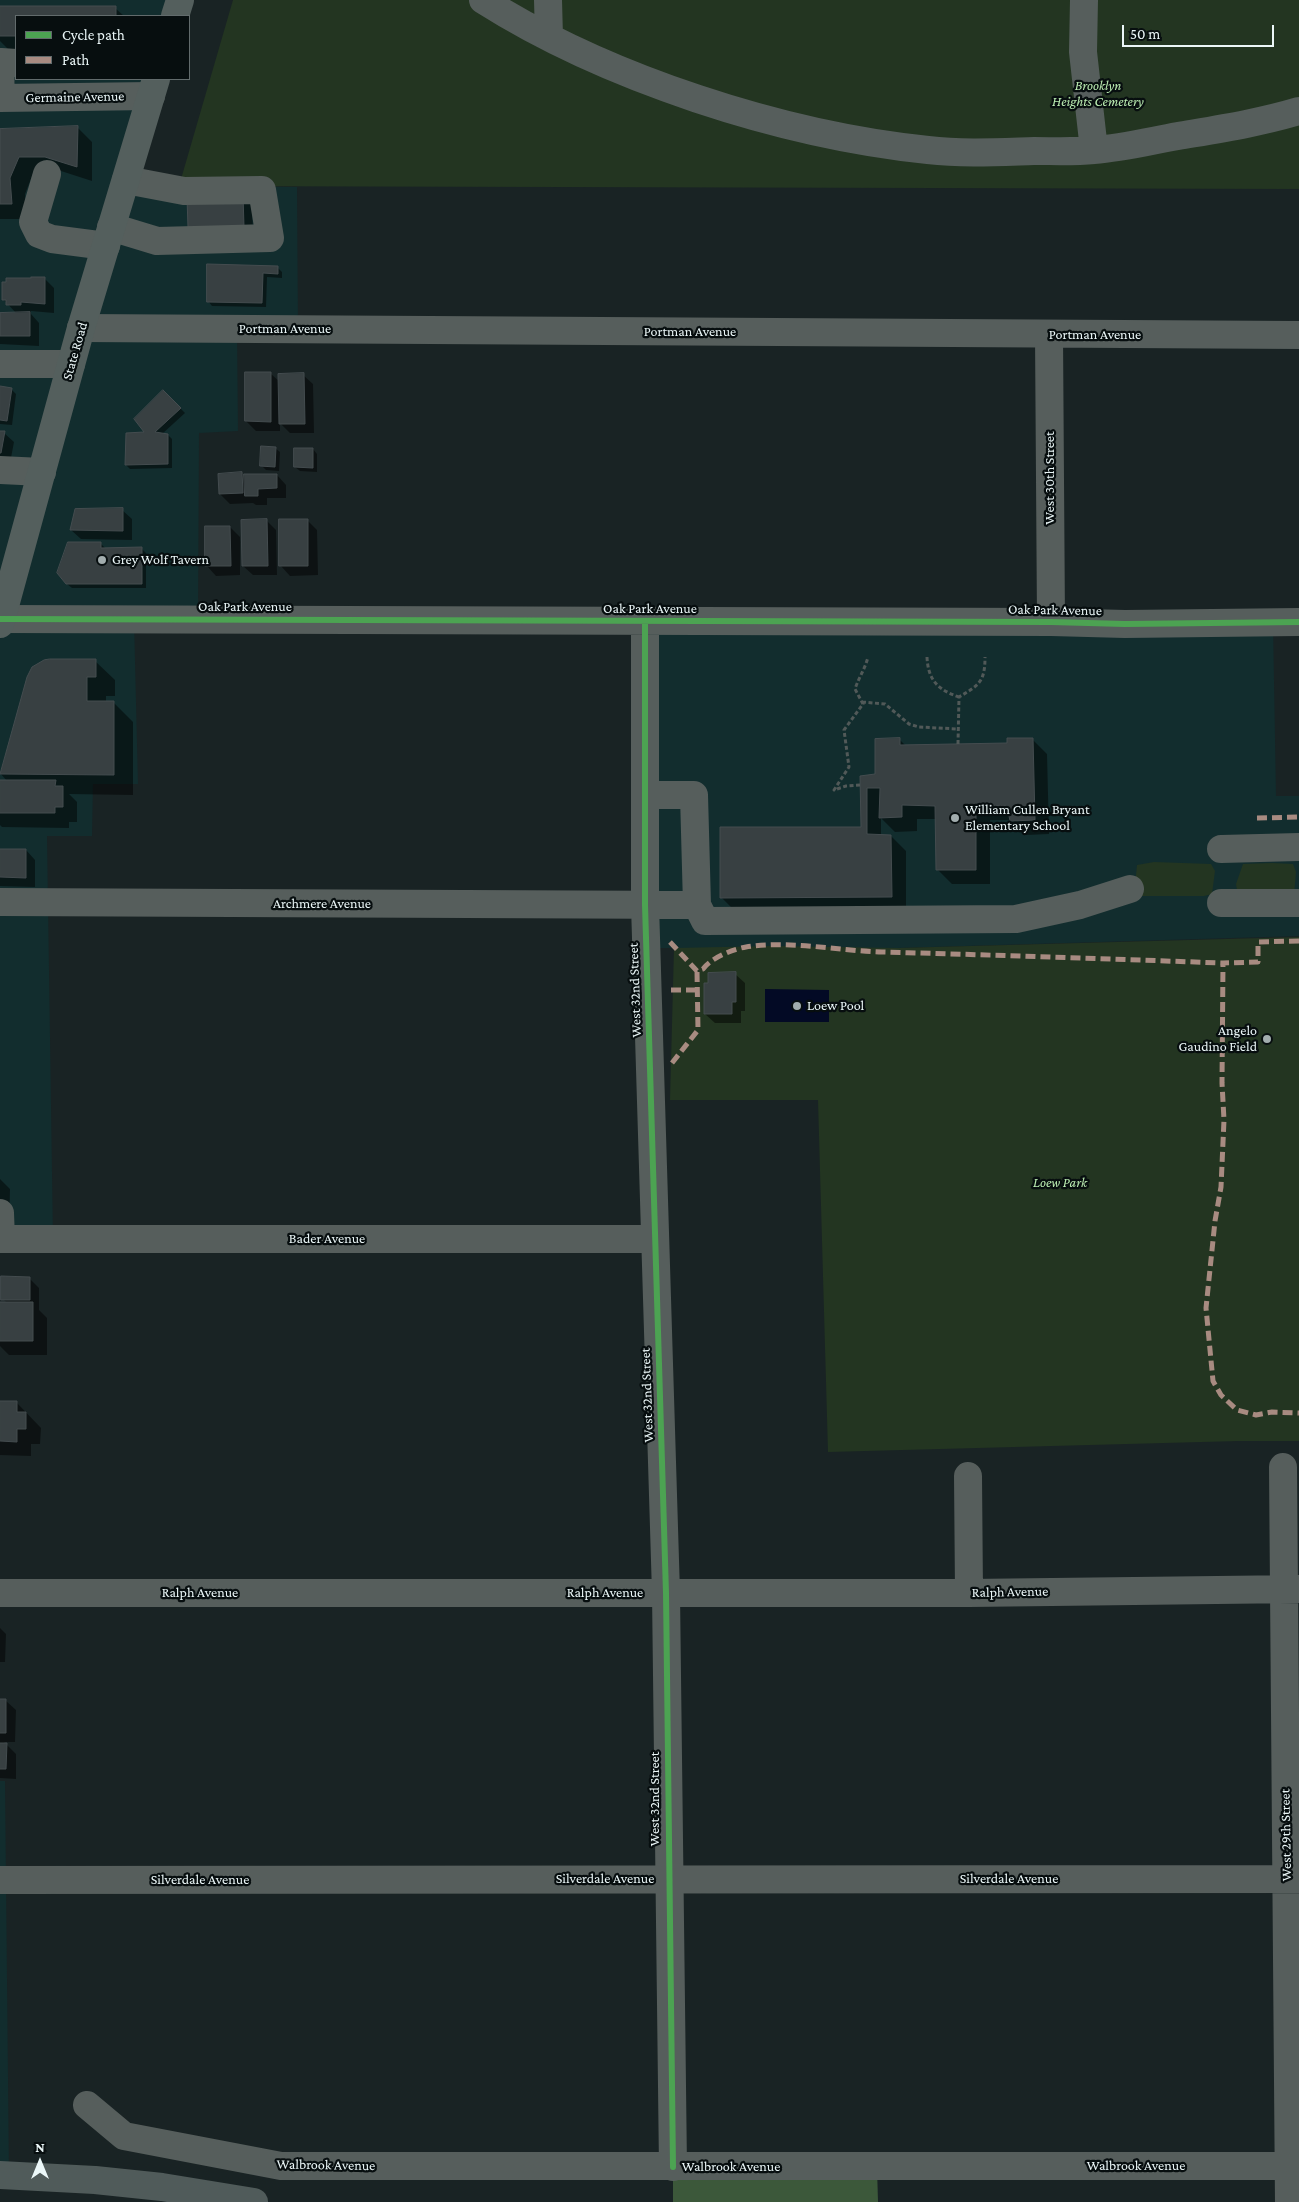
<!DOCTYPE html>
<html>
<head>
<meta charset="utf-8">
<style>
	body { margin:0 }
	#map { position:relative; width:1299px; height:2202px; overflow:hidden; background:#192324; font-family:"Crimson Pro",serif }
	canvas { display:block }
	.legend { position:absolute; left:15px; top:15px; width:175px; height:65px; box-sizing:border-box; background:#070e0f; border:1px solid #626b6c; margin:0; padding:6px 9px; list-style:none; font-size:15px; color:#ebf7f8 }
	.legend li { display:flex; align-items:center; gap:10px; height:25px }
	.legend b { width:25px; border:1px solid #626b6c }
	.north { position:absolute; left:15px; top:2137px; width:50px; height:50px; -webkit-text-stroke:4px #070e0f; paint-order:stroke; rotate:0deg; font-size:14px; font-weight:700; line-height:20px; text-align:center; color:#ebf7f8 }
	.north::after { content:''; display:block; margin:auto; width:18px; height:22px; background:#ebf7f8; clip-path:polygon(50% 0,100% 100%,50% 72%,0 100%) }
	.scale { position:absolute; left:1122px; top:25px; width:152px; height:22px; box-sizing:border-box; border:2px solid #ebf7f8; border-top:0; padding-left:6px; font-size:15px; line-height:18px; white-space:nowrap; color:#ebf7f8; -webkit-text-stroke:4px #070e0f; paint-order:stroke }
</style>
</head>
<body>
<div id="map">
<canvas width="1299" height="2202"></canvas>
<ul class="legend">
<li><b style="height:6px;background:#4ca352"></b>Cycle path</li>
<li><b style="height:6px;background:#a88b81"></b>Path</li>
</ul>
<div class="north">N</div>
<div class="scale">50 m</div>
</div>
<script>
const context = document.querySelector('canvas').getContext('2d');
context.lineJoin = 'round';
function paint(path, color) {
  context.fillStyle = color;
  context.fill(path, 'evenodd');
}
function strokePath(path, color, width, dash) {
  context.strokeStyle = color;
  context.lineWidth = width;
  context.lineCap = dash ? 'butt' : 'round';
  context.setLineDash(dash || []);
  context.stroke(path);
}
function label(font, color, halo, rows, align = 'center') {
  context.font = font + ' "Crimson Pro",serif';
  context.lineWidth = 4.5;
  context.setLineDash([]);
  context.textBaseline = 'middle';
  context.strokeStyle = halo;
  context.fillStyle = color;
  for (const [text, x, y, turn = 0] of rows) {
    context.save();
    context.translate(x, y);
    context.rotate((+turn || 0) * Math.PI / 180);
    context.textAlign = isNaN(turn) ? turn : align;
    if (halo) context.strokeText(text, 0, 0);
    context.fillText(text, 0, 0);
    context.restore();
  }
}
paint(new Path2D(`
	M 0,0 L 180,0 L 175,16 L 16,16 L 16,79 L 156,79 L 129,169 L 179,186 L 297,187 L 298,329 L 237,329 L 238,431 L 199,433 L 198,620 L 134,620 L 138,784 L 93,784 L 92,836 L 47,836 L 53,1239 L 0,1239 Z
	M 645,622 L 1273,622 L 1276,796 L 1299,796 L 1299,936 L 898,948 L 646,948 Z
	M 0,1781 L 5,1781 L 9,2176 L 0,2175 Z`), '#122d2e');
paint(new Path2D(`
	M 233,0 L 1299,0 L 1299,189 L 179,186 Z
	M 1154,862 L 1211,864 L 1215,871 L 1212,894 L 1204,896 L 1142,896 L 1135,886 L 1137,865 Z
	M 1272,863 L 1293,864 L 1296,872 L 1294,895 L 1237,890 L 1236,884 L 1243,864 Z
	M 1299,937 L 1299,1441 L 1239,1441 L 828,1452 L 818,1100 L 670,1100 L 674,948 L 773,946 L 898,948 Z`), '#233521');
paint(new Path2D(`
	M 673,2167 L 877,2167 L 878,2202 L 673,2202 Z`), '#3c583a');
paint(new Path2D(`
	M 765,989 L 829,990 L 829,1022 L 765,1022 Z`), '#030a25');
paint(new Path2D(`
	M 0,8 L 115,8 L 124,16 L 16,16 L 16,57 L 0,41 Z
	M 77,127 L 92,142 L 92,181 L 61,171 L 34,171 L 25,194 L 26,219 L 0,219 L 0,130 Z
	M 242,196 L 252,206 L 253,236 L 199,237 Z
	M 208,266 L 277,267 L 282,272 L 282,278 L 267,277 L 266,307 L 212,306 L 208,301 Z
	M 44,278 L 54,288 L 54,313 L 31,311 L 31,314 L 39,323 L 39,346 L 0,344 L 0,314 L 16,313 L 3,299 Z
	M 271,374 L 280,382 L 303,375 L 313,384 L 314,433 L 290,433 L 280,423 L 280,431 L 256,431 L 246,421 Z
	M 0,388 L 11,389 L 16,394 L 12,425 L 0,424 Z
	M 163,391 L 185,413 L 162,434 L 168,435 L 172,439 L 172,468 L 130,469 L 126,465 L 146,433 Z
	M 0,433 L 4,433 L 14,442 L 10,463 L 0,462 Z
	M 275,448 L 280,452 L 279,471 L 266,470 L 262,466 Z
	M 313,449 L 317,454 L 317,472 L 300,471 L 295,467 Z
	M 242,474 L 246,477 L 277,475 L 286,485 L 286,498 L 267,498 L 267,505 L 256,505 L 253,503 L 230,504 L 220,494 Z
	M 122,510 L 132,519 L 132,540 L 81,539 L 71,530 Z
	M 267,521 L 276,530 L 277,575 L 253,575 L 243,566 Z
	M 308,521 L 317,530 L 318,575 L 290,576 L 281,566 Z
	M 230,527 L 240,537 L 240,575 L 216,576 L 207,566 Z
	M 101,544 L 105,548 L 141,548 L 146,553 L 146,588 L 72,588 L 67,584 Z
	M 95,661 L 115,680 L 115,696 L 106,696 L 106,703 L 114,703 L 133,722 L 133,795 L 69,794 L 77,802 L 77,822 L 69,822 L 69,828 L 2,827 L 0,825 L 0,781 L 7,781 L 0,773 L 28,678 Z
	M 899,739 L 906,746 L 1008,744 L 1032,739 L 1047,754 L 1049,834 L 1026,835 L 1011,820 L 990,820 L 990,884 L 952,884 L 938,870 L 936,819 L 917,819 L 917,831 L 895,832 L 881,818 L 881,836 L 891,836 L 906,851 L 906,912 L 736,912 L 721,897 L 863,828 L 862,777 L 876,776 Z
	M 0,850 L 26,850 L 35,860 L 35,887 L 0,886 Z
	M 735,974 L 745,983 L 745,1011 L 741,1011 L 741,1023 L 715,1023 L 705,1014 Z
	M 0,1179 L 10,1189 L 9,1228 L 0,1228 Z
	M 29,1278 L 39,1288 L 39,1310 L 47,1318 L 47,1355 L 9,1355 L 0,1346 L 0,1303 L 7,1303 L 3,1299 Z
	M 0,1403 L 17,1403 L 41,1428 L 40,1444 L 31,1444 L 31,1456 L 0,1455 Z
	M 0,1628 L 6,1634 L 5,1662 L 0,1662 Z
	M 0,1701 L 6,1701 L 16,1710 L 15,1742 L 4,1742 L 16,1754 L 16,1779 L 0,1778 Z`), '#0007');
const building = new Path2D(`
	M 0,6 L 116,6 L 116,16 L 16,16 L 16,36 L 0,36 Z
	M 78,126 L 77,167 L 45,157 L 19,157 L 10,178 L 12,204 L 0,204 L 0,129 Z
	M 243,195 L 244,227 L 188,228 L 187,197 Z
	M 207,264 L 278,266 L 278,274 L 263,273 L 262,303 L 207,302 Z
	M 31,277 L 45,277 L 45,304 L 21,302 L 21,305 L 6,305 L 6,300 L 2,300 L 2,282 L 6,282 L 6,278 L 31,278 Z
	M 30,312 L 30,336 L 0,336 L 0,313 Z
	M 245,372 L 271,372 L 271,422 L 245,421 Z
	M 304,373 L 305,424 L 279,424 L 278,374 Z
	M 0,386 L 12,388 L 7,421 L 0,420 Z
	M 163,390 L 181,408 L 155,432 L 168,434 L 168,464 L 125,465 L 126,433 L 144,432 L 134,419 Z
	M 0,431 L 5,431 L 1,453 L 0,453 Z
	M 261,446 L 276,447 L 275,467 L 260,466 Z
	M 294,448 L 313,448 L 313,468 L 294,467 Z
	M 242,472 L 243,493 L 219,494 L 218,474 Z
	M 244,474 L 277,474 L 277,488 L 258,489 L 258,496 L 245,496 Z
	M 123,508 L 123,531 L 70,530 L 75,509 Z
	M 267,519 L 268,566 L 242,566 L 241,520 Z
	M 279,519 L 308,519 L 308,566 L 279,566 Z
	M 205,526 L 230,526 L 231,566 L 205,566 Z
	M 68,542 L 101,542 L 101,548 L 142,547 L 142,584 L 66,584 L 57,573 Z
	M 50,659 L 96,659 L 96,677 L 87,677 L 87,701 L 114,701 L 114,775 L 0,774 L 27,677 L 32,667 L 44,660 Z
	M 900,738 L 900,745 L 1007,743 L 1007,738 L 1033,738 L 1035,820 L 1010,821 L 1007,806 L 976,806 L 976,870 L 936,870 L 935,806 L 902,805 L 902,817 L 879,818 L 880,788 L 867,788 L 867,834 L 891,835 L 892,897 L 720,898 L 720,827 L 861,827 L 860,776 L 875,774 L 875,739 Z
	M 0,780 L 56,780 L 55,786 L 63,786 L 63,807 L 55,807 L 55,813 L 0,813 Z
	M 0,849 L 26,849 L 26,878 L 0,877 Z
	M 736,972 L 736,1002 L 732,1002 L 732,1014 L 704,1014 L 704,983 L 708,983 L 708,973 Z
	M 1,1276 L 30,1277 L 30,1300 L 1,1300 Z
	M 0,1302 L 33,1302 L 33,1341 L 0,1341 Z
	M 0,1401 L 17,1401 L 17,1412 L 26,1412 L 26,1429 L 17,1429 L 17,1442 L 0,1441 Z
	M 0,1699 L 6,1699 L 6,1733 L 0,1733 Z
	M 0,1743 L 7,1743 L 6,1769 L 0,1769 Z`);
paint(building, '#384042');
strokePath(building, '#444c4f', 1);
strokePath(new Path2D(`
	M 927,657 C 928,680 938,690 959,697
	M 862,702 L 885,704 L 909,724 L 919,727 L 958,729
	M 958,744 L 959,697 C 979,685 985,682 985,657
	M 860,785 L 846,786 L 834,790 L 849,767 L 844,730 L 863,704 L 855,689 C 859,677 865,669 868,657`), '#515958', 3, [4, 2.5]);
strokePath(new Path2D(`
	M 483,0 C 606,78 782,135 928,150 C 963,154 999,152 1034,151 C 1054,151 1074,152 1094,150 C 1122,148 1150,141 1178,136 C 1219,129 1259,123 1299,111
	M 548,0 L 549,37
	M 1084,0 L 1083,52 L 1094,150
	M 0,98 L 151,96
	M 0,98 L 1,62 L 16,63
	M 47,174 L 33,222 L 39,234 L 52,239 L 106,246
	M 111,227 L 157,241 L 270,238 L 262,190 L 184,191 L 126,180
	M 81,328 L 1299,335
	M 1049,335 L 1051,622
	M 0,364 L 71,364
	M 0,470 L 42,472
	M 0,619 L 1051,622 L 1125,624 L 1299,622
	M 645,622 L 645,905 L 666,1593 L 673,2167
	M 1221,849 L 1299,847
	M 0,902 L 697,905 L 694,795 L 645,795
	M 1221,903 L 1299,903
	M 697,905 L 705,921 L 1016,919 L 1080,905 L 1130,889
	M 0,1213 L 1,1239
	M 0,1239 L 655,1239
	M 1283,1467 L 1289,2202
	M 968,1476 L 969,1593
	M 0,1593 L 969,1593 L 1299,1589
	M 0,1880 L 1299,1879
	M 87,2105 L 124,2136 L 281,2166 L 1299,2166`), '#565e5c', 28);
strokePath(new Path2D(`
	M 175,16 L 180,0
	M 0,624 L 81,328 L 156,79`), '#545f5d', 28);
strokePath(new Path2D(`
	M 0,2175 L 95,2180 L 162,2187 L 254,2202`), '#505b5a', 28);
strokePath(new Path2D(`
	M 1257,818 L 1299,817
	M 1299,941 L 1258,942 L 1258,962 L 1223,963 L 1222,1083 L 1224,1120 L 1221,1187 L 1215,1221 L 1206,1308 L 1213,1381 L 1221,1395 L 1237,1410 L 1256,1415 L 1272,1412 L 1299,1413
	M 670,942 L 697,971 L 703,969 C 711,958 733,949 746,947 C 791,940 838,951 882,952 C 996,955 1110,959 1223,963
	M 671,990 L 697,990
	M 672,1063 L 698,1030 L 697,971`), '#a88b81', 5, [10, 5]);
strokePath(new Path2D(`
	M 0,619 L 1051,622 L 1125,624 L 1299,622
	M 645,622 L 645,905 L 666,1593 L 673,2167`), '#4ca352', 6);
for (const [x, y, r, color] of [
	[102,560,5,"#a2adae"],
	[955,818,5,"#a2adae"],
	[797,1006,5,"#a2adae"],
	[1267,1039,5,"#a2adae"]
]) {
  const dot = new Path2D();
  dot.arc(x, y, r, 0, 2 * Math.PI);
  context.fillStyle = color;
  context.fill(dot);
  strokePath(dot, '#070e0f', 2);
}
label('italic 14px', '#bbedb2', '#070e0f', [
	["Brooklyn",1098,86],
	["Heights Cemetery",1098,102],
	["Loew Park",1060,1183]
]);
label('14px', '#ebf7f8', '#070e0f', [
	["Germaine Avenue",75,97,-1],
	["Portman Avenue",285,329],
	["Portman Avenue",690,332],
	["Portman Avenue",1095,335],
	["State Road",75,351,-74],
	["West 30th Street",1050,478,-90],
	["Oak Park Avenue",245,607],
	["Oak Park Avenue",650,609],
	["Oak Park Avenue",1055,610,1],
	["Archmere Avenue",322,904],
	["West 32nd Street",635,990,-92],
	["Bader Avenue",327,1239],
	["West 32nd Street",647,1395,-92],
	["Ralph Avenue",1010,1592,-1],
	["Ralph Avenue",200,1593],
	["Ralph Avenue",605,1593],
	["West 32nd Street",655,1799,-90],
	["West 29th Street",1286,1835,-91],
	["Silverdale Avenue",605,1879],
	["Silverdale Avenue",1009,1879],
	["Silverdale Avenue",200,1880],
	["Walbrook Avenue",326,2165,1],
	["Walbrook Avenue",1136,2166],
	["Walbrook Avenue",731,2167]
]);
label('14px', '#ebf7f8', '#070e0f', [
	["Grey Wolf Tavern",112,560],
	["William Cullen Bryant",965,810],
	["Elementary School",965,826],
	["Loew Pool",807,1006],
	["Angelo",1257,1031,"right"],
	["Gaudino Field",1257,1047,"right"]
], 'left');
</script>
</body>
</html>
